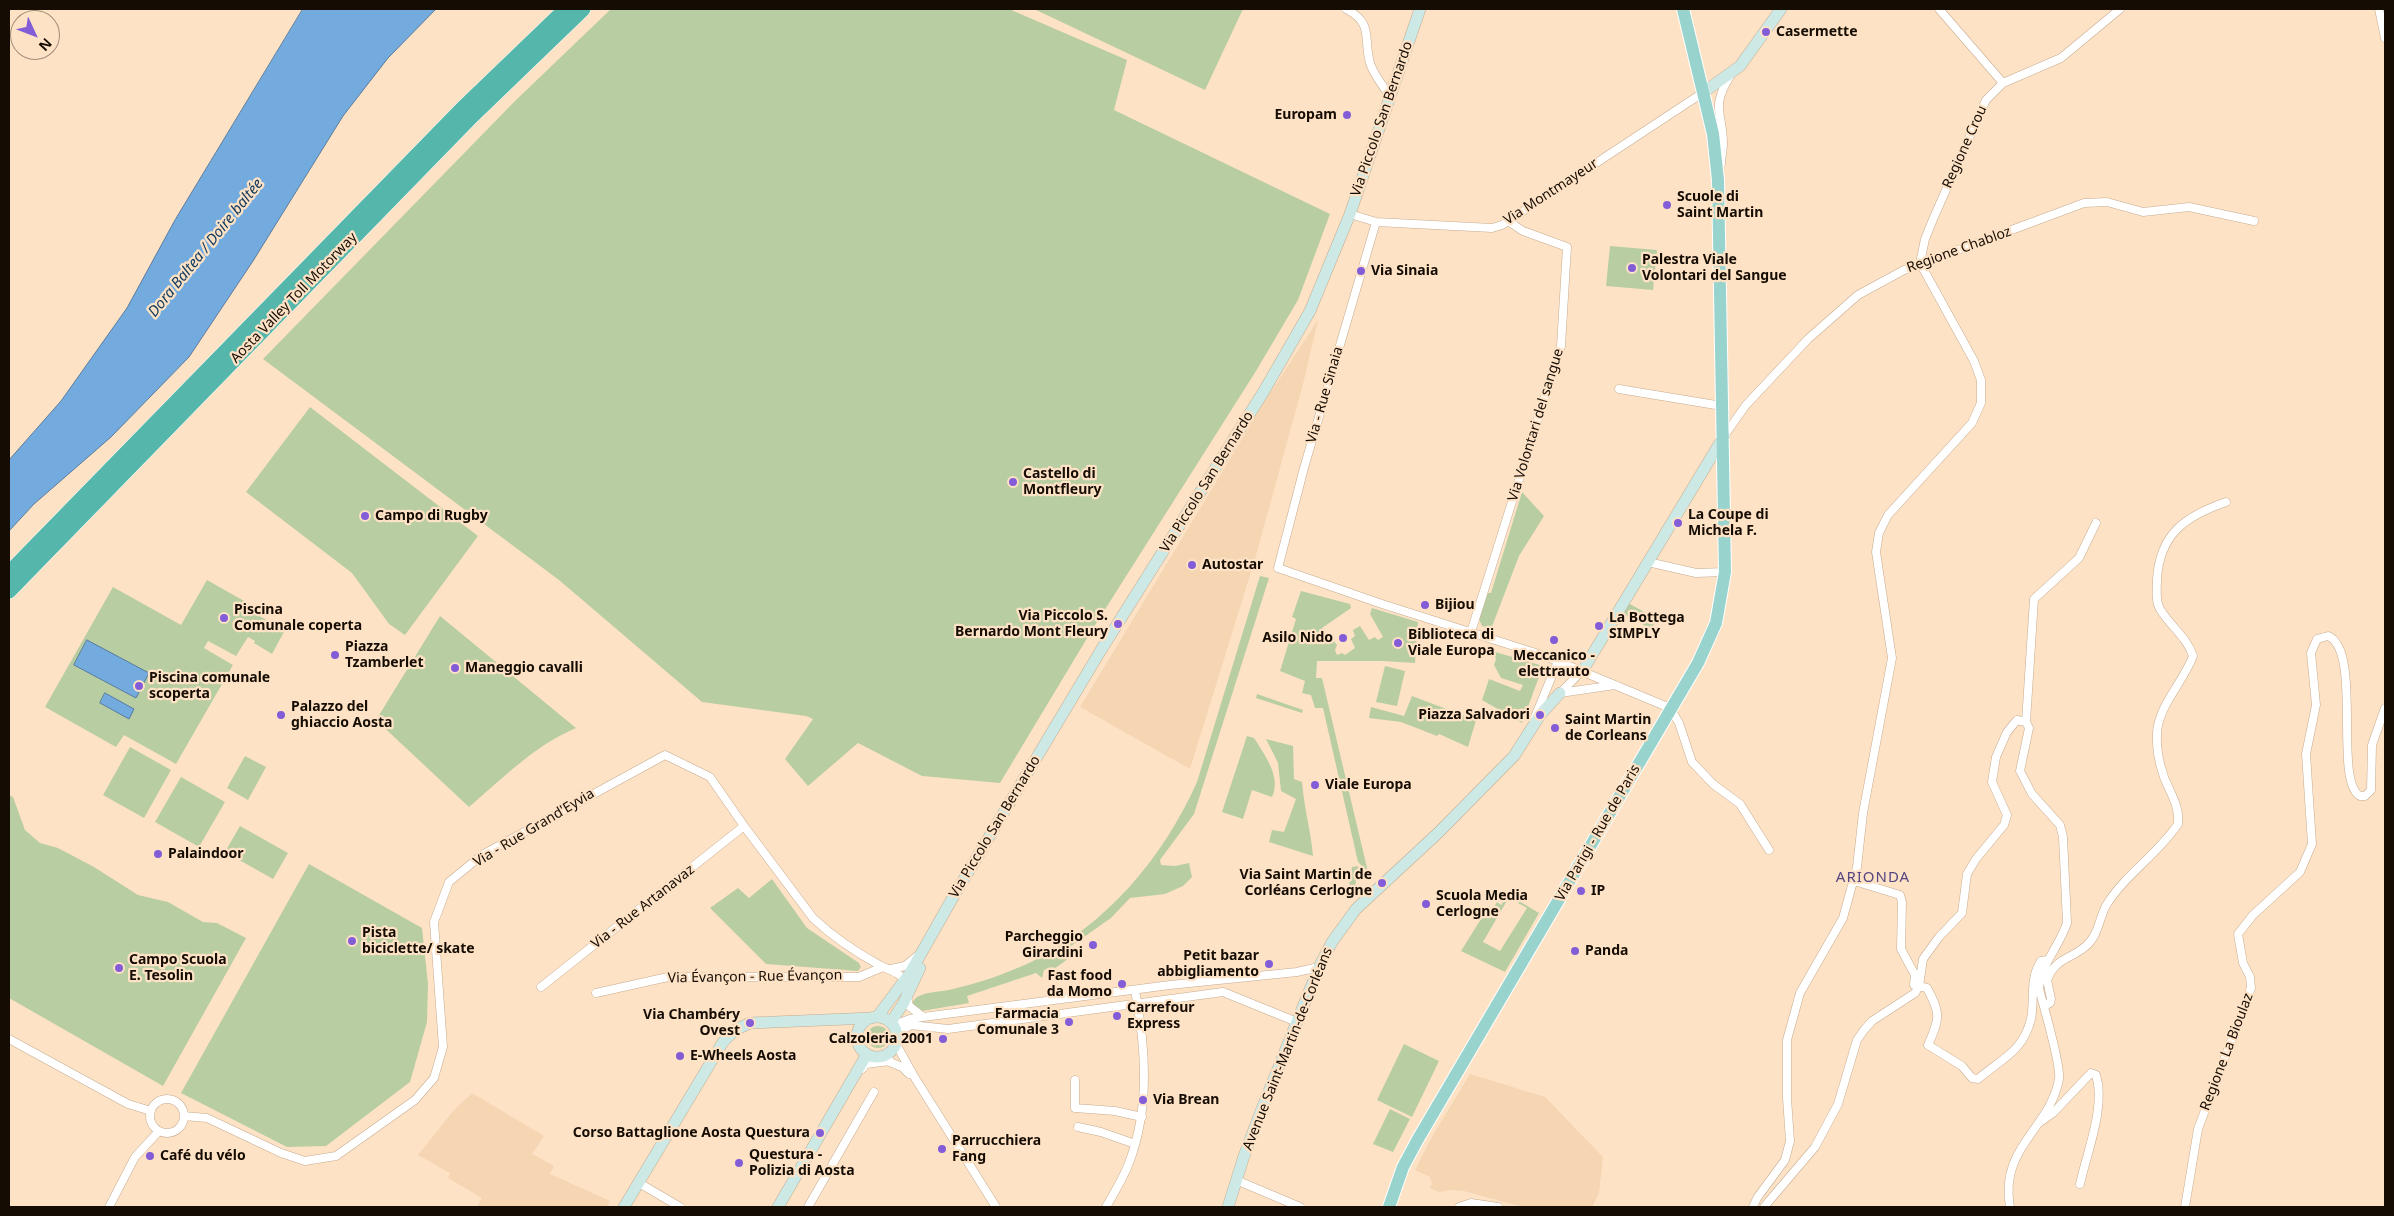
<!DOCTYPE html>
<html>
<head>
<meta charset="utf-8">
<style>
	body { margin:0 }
	#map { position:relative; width:2394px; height:1216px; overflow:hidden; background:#fee2c5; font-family:"Noto Sans",sans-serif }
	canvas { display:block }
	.frame { position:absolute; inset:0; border:10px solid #150c03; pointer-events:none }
	.north { position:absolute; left:10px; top:10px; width:50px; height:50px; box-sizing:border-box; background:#fee2c5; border:1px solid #a18c77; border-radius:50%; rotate:133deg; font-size:14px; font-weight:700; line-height:20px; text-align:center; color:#150c03 }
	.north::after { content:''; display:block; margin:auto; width:18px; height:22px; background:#825dd7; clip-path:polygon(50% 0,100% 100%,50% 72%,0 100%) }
</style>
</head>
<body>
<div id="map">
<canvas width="2394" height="1216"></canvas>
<div class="frame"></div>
<div class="north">N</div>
</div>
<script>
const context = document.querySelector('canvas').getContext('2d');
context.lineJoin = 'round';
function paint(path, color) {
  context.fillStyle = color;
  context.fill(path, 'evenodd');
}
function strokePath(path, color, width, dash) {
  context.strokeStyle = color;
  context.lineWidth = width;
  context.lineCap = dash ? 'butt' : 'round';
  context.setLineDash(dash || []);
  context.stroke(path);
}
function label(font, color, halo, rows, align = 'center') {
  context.font = font + ' "Noto Sans",sans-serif';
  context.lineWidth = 4.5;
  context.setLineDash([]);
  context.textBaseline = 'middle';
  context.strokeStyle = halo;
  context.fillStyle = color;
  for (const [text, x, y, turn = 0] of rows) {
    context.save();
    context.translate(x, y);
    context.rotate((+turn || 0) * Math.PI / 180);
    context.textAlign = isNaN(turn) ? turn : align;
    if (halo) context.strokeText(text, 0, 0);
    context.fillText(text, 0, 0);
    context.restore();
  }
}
paint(new Path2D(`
	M 1318,320 L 1303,384 L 1255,559 L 1190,769 L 1080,707 L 1265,401 Z
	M 1470,1074 L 1545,1097 L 1603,1157 L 1599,1193 L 1592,1207 L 1523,1207 L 1464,1191 L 1452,1190 L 1439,1192 L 1430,1188 L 1432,1184 L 1430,1177 L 1415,1170 L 1433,1135 Z
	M 472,1093 L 544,1136 L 532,1154 L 554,1166 L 550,1174 L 610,1201 L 607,1207 L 477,1207 L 482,1198 L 448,1178 L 450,1173 L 418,1155 L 454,1110 Z`), '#f5d5b2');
paint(new Path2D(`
	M 611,9 L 1009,9 L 1127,60 L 1114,110 L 1330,214 L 1298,300 L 1256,371 L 1092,630 L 1000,783 L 922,776 L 858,743 L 808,786 L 785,759 L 813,719 L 806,716 L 702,702 L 559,580 L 263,359 L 516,100 Z
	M 1034,9 L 1243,9 L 1205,90 Z
	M 1610,246 L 1657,250 L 1653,290 L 1606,286 Z
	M 310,407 L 478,536 L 405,635 L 389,624 L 352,573 L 246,492 Z
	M 1522,492 L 1544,516 L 1519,556 L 1491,629 L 1482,626 L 1479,619 L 1488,593 L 1491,593 Z
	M 1260,576 L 1269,578 L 1194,814 L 1160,860 L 1161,865 L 1175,866 L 1189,863 L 1192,877 L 1183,886 L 1165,894 L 1130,898 L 1111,918 L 1071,946 L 1072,956 L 1054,969 L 1052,967 L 1044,970 L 1042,978 L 1036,973 L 967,996 L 969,1003 L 922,1011 L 915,1009 L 912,1004 C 914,1000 915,998 919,996 C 929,991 942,992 953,989 C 979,983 1005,974 1029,963 C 1106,926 1163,858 1197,782 Z
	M 207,580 L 253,606 L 250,611 L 285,630 L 272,654 L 254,643 L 255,641 L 248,637 L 236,656 L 208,641 L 204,648 L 233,665 L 176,764 L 124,735 L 116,747 L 45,707 L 113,587 L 181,625 Z
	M 1301,591 L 1350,604 L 1351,608 L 1322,628 L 1337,645 L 1335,650 L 1337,655 L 1342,653 L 1345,655 L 1355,648 L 1351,639 L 1355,636 L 1353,630 L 1360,626 L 1369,640 L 1375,637 L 1378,640 L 1383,637 L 1370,614 L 1372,608 L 1418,622 L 1415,663 L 1382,661 L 1317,661 L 1316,678 L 1322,678 L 1368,872 L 1358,862 L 1323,708 L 1315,708 L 1311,695 L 1302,693 L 1305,681 L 1280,671 L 1296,619 L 1292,617 Z
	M 1628,603 L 1657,619 L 1651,629 L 1622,613 Z
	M 440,616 L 576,728 C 535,745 502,779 469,807 L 376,720 Z
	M 1492,651 L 1543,666 L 1522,723 L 1482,700 L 1489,679 L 1520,691 L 1523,685 L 1501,678 L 1494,665 L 1496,659 Z
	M 1385,666 L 1405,671 L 1397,706 L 1376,702 Z
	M 1257,694 L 1303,710 L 1302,713 L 1256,698 Z
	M 1412,696 L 1473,719 L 1475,712 L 1478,714 L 1468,747 L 1439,734 L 1437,736 L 1401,722 L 1369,718 L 1371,707 L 1404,716 Z
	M 1247,736 L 1254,738 C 1264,754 1282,777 1272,797 L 1252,790 L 1243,819 L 1222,812 Z
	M 1266,739 L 1293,746 L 1294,779 L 1302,782 C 1304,808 1311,831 1313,856 L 1269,842 L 1272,830 L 1284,832 L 1296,799 L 1281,791 L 1278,763 Z
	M 130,747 L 171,770 L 144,818 L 103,795 Z
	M 245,756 L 266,767 L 248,800 L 227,788 Z
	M 181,777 L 225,802 L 199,847 L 155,822 Z
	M 9,795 L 13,797 L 25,830 L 40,843 L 58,848 L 94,867 L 138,895 L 168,902 L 203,922 L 217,923 L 246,938 L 163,1086 L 9,998 Z
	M 240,826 L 288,853 L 273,879 L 225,852 Z
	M 309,864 L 422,928 L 428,984 L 427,1022 L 410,1082 L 326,1146 L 287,1147 L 181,1093 Z
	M 1358,866 L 1354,896 L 1351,900 L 1348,893 L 1352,867 Z
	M 772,879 L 807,928 L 859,963 L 861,967 L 858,971 L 766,964 L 710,908 L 738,888 L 749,898 Z
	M 1506,898 L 1508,899 L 1483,942 L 1500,951 L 1527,908 L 1518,903 L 1519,901 L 1539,913 L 1505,972 L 1461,951 L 1489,906 L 1493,909 L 1497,902 L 1501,905 Z
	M867 1037a11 11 0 1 1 22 0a11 11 0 1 1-22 0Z
	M 1404,1044 L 1439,1061 L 1412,1117 L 1377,1100 Z
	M 1390,1109 L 1410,1119 L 1393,1152 L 1373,1144 Z`), '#b8cea2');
const water = new Path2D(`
	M 303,9 L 436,9 L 388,58 L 343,116 L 253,261 L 189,357 L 111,437 L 34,504 L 9,531 L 9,460 L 61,401 L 127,308 L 175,220 Z
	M 87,640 L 149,673 L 136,698 L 74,665 Z
	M 105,693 L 134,709 L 129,719 L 100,703 Z`);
paint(water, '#74abdf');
strokePath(water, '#587b9d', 1);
const street = new Path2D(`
	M 1346,9 C 1374,23 1363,38 1370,63 C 1373,74 1384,87 1390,97
	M 1939,9 L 2003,83
	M 2379,9 L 2385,38
	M 1721,164 C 1721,157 1723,150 1723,144 C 1723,112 1710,109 1730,76
	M 1350,214 L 1376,222 L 1492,228 L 1502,225 L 1704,92
	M 1376,222 L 1304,468 L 1278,568 L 1382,604 L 1545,656 L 1670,708 L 1679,723 L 1692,762 L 1713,784 L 1740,804 L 1769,850
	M 1920,263 L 1925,239 L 1934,217 L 1986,100 L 2003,83 L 2061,58 L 2120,9
	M 1619,389 L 1722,406
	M 1724,436 L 1746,405 L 1808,339 L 1858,295 L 1904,270 L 2084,203 L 2107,202 L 2143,212 L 2189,207 L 2254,221
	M 1648,562 L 1696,573 L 1725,572
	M 1471,632 L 1561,346 L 1567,247 L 1523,231 L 1508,221
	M 1561,692 L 1583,670
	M 1560,693 L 1615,685
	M 1535,717 L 1556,666 L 1562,662
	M 2026,722 L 2034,599 L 2079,558 L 2096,523
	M 1854,881 L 1900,895 L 1902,902 L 1901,949 L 1915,975 L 1914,985 L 1927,988 C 1941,1014 1940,1018 1928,1045 L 1962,1066 L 1972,1078 L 1978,1079 C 2001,1059 2023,1052 2031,1019 C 2035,999 2029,979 2041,961 L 2048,960
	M 891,969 L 905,966 L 917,956
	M 541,987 L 744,826
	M 596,993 L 668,977 L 859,977 L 883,967
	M 907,996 L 909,1006 L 923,1017 L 1170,985 L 1297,972 L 1319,967
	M 2044,1006 L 2050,1003 L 2051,999 L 2047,980 C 2056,957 2070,960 2086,946 C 2099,935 2099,917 2107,904 C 2126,874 2158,854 2178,824 C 2180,806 2170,793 2164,777 C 2159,763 2156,747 2157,732 C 2159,705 2184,681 2193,656 C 2187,637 2170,626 2160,609 C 2155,601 2157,588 2157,579 C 2160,533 2186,516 2226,502
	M 894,1025 L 910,1019 L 923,1017
	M 897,1033 L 911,1025 L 948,1029 L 1223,992 L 1297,1022
	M 9,1039 L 128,1104 L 151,1111
	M 896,1044 L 915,1078 L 996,1207
	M 885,1060 L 902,1067 L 909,1074
	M 862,1069 L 866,1064 L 890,1061
	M 1075,1080 L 1075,1108 L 1115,1111 L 1142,1117
	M150 1116a17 17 0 1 1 34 0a17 17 0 1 1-34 0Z
	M 184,1116 L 207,1118 L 281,1153 L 305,1161 L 336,1156 L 415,1100 L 434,1078 L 443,1047 L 434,922 L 449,882 L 482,855 L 665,755 L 710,777 L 744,826 L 813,918 C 833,937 857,953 881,966 C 890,970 903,974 906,984
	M 2040,1122 L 2053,1113 L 2091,1073 L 2096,1075 C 2106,1106 2087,1152 2080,1184
	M 1078,1127 L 1101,1132 L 1135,1144
	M 1236,1180 L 1300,1207
	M 639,1183 L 680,1207
	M 109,1207 L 135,1157 L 159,1131
	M 808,1207 L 874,1092
	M 1106,1207 C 1114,1193 1123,1179 1129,1163 C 1150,1108 1146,1048 1135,990
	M 1459,1207 L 1471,1203 L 1498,1207
	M 1753,1207 L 1757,1198 L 1785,1160 L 1790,1141 L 1787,1098 L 1787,1040 L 1800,993 L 1843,918 L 1857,867 L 1863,813 L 1892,658 L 1876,552 L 1879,533 L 1888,515 L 1972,423 L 1981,403 L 1981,380 L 1974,361 L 1920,263
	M 1764,1207 L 1815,1147 L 1838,1104 L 1857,1040 L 1864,1030 L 1872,1021 L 1915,993 L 1919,986 L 1923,959 L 1939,937 L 1962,913 L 1967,874 L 1976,859 L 2004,825 L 2007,815 L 1992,782 L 1996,757 L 2007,732 L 2017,720 L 2026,722 L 2029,728 L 2020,771 L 2032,794 L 2060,825 L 2063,837 L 2067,923 C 2059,947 2041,964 2039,989 C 2044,1007 2061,1065 2059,1079 C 2050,1129 1999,1147 2010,1207
	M 2185,1207 L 2198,1129 L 2251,988 L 2250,977 L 2243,963 L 2238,934 L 2253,915 L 2300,872 L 2312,844 L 2306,754 L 2316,705 L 2311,653 L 2317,639 L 2328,636 C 2363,650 2333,782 2360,796 L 2365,796 L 2371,790 L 2372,745 L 2385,708`);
const secondary = new Path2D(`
	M 1704,92 L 1740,66 L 1781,9
	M 1583,670 L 1724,436
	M 877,1017 L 910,973 L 952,899 L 1101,650 L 1264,391 L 1310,311 L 1350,214 L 1420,9
	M857 1037a20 20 0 1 1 40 0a20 20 0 1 1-40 0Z
	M 891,1022 L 903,1004 L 920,968
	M 624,1207 L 723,1042 L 735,1030 L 750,1023 L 872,1018
	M 778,1207 L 867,1054
	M 1228,1207 L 1244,1156 L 1261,1111 L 1319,967 L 1332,942 L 1356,909 L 1438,833 L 1514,756 L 1540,715 L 1560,693`);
const primary = new Path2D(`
	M 1389,1207 L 1403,1167 L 1418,1139 L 1698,663 L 1716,623 L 1725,572 L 1718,180 L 1713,134 L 1683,9`);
const highway = new Path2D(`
	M 9,573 L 462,109 L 566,9
	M 9,591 L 472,116 L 583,9`);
strokePath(street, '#c5ab8f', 9);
strokePath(secondary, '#c5ab8f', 12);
strokePath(primary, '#fff', 14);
strokePath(highway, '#fff', 16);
strokePath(street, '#fff', 8);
strokePath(secondary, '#cce9e6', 11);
strokePath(primary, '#99d3cd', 12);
strokePath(highway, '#55b6ab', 15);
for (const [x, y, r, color] of [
	[1766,32,5,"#825dd7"],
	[1347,115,5,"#825dd7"],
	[1667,205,5,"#825dd7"],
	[1632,268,5,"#825dd7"],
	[1361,271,5,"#825dd7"],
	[1013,482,5,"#825dd7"],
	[365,516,5,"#825dd7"],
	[1678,523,5,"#825dd7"],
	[1192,565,5,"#825dd7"],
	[1425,605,5,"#825dd7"],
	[224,618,5,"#825dd7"],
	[1118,624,5,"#825dd7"],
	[1599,626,5,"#825dd7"],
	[1343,638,5,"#825dd7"],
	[1554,640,5,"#825dd7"],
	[1398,643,5,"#825dd7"],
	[335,655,5,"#825dd7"],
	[455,668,5,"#825dd7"],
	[139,686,5,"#825dd7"],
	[281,715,5,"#825dd7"],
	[1540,715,5,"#825dd7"],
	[1555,728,5,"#825dd7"],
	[1315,785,5,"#825dd7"],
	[158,854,5,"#825dd7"],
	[1382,883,5,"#825dd7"],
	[1581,891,5,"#825dd7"],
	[1426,904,5,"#825dd7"],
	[352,941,5,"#825dd7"],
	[1093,945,5,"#825dd7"],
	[1575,951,5,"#825dd7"],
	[1269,964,5,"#825dd7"],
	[119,968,5,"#825dd7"],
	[1122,984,5,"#825dd7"],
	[1117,1016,5,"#825dd7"],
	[1069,1022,5,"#825dd7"],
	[750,1023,5,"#825dd7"],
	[943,1039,5,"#825dd7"],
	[680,1056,5,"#825dd7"],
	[1143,1100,5,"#825dd7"],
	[820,1133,5,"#825dd7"],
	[942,1149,5,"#825dd7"],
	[150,1156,5,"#825dd7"],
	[739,1163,5,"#825dd7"]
]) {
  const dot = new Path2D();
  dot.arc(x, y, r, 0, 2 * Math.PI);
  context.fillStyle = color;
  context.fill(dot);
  strokePath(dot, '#fee2c5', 2);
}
label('bold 14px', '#150c03', '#fee2c5', [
	["Casermette",1776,32],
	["Europam",1337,115,"right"],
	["Scuole di",1677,197],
	["Saint Martin",1677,213],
	["Palestra Viale",1642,260],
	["Volontari del Sangue",1642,276],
	["Via Sinaia",1371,271],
	["Castello di",1023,474],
	["Montfleury",1023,490],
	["La Coupe di",1688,515],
	["Michela F.",1688,531],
	["Campo di Rugby",375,516],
	["Autostar",1202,565],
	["Bijiou",1435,605],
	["Piscina",234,610],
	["Comunale coperta",234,626],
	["Via Piccolo S.",1108,616,"right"],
	["Bernardo Mont Fleury",1108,632,"right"],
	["La Bottega",1609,618],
	["SIMPLY",1609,634],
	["Biblioteca di",1408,635],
	["Viale Europa",1408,651],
	["Asilo Nido",1333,638,"right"],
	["Piazza",345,647],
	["Tzamberlet",345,663],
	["Meccanico -",1554,656,"center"],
	["elettrauto",1554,672,"center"],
	["Maneggio cavalli",465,668],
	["Piscina comunale",149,678],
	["scoperta",149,694],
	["Palazzo del",291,707],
	["ghiaccio Aosta",291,723],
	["Piazza Salvadori",1530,715,"right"],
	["Saint Martin",1565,720],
	["de Corleans",1565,736],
	["Viale Europa",1325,785],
	["Palaindoor",168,854],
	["Via Saint Martin de",1372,875,"right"],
	["Corléans Cerlogne",1372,891,"right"],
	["IP",1591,891],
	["Scuola Media",1436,896],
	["Cerlogne",1436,912],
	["Pista",362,933],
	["biciclette/ skate",362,949],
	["Parcheggio",1083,937,"right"],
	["Girardini",1083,953,"right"],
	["Panda",1585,951],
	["Petit bazar",1259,956,"right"],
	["abbigliamento",1259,972,"right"],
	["Campo Scuola",129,960],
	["E. Tesolin",129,976],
	["Fast food",1112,976,"right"],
	["da Momo",1112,992,"right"],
	["Carrefour",1127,1008],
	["Express",1127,1024],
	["Farmacia",1059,1014,"right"],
	["Comunale 3",1059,1030,"right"],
	["Via Chambéry",740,1015,"right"],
	["Ovest",740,1031,"right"],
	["Calzoleria 2001",933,1039,"right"],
	["E-Wheels Aosta",690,1056],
	["Via Brean",1153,1100],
	["Corso Battaglione Aosta Questura",810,1133,"right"],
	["Parrucchiera",952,1141],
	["Fang",952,1157],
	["Questura -",749,1155],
	["Polizia di Aosta",749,1171],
	["Café du vélo",160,1156]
], 'left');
label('14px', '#150c03', '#fee2c5', [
	["Via Piccolo San Bernardo",1382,119,-71],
	["Regione Crou",1965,147,-66],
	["Via Montmayeur",1551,192,-33],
	["Regione Chabloz",1959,250,-20],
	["Aosta Valley Toll Motorway",294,298,-46],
	["Via - Rue Sinaia",1325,395,-74],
	["Via Volontari del sangue",1536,425,-73],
	["Via Piccolo San Bernardo",1207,482,-58],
	["Via Piccolo San Bernardo",995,827,-59],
	["Via - Rue Grand'Eyvia",534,828,-31],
	["Via Parigi - Rue de Paris",1598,833,-60],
	["Via - Rue Artanavaz",643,907,-38],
	["Via Évançon - Rue Évançon",755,977,-1],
	["Avenue Saint-Martin-de-Corléans",1288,1049,-68],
	["Regione La Bioulaz",2227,1052,-69]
]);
label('italic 15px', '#143d60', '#fee2c5', [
	["Dora Baltea / Doire baltée",206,248,-51]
]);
context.letterSpacing = '1px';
label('15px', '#564684', '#fee2c5', [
	["ARIONDA",1873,878]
]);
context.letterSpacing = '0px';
</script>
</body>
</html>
